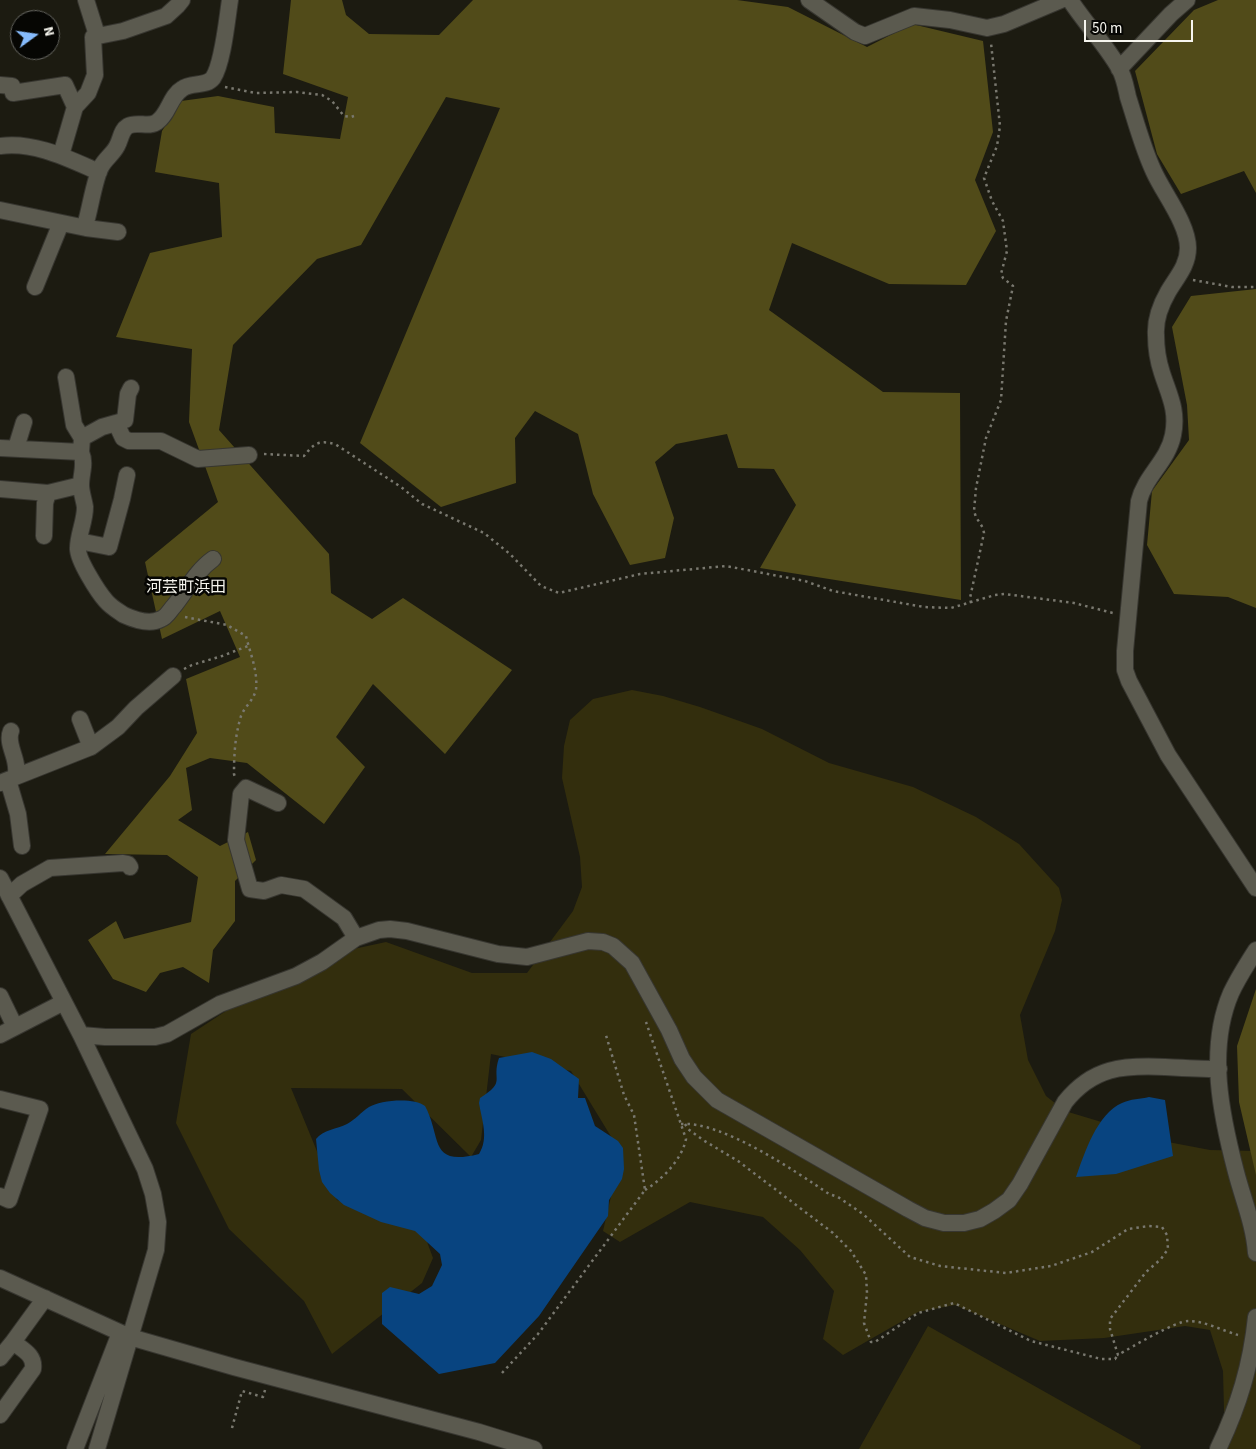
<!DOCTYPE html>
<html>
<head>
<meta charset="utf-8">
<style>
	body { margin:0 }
	#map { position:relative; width:1256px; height:1449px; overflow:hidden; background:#1c1b11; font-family:"Source Sans 3",sans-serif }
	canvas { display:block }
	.north { position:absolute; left:10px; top:10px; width:50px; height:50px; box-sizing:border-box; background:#060603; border:1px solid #666661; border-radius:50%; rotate:76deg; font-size:14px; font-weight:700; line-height:20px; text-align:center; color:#f6f5ee }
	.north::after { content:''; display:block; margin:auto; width:18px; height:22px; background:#86bbfb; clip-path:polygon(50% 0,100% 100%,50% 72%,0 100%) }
	.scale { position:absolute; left:1084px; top:20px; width:109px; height:22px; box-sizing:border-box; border:2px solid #f6f5ee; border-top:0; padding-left:6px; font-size:15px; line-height:18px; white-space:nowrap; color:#f6f5ee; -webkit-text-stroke:4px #060603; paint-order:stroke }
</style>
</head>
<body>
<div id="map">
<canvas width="1256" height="1449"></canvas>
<div class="north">N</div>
<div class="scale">50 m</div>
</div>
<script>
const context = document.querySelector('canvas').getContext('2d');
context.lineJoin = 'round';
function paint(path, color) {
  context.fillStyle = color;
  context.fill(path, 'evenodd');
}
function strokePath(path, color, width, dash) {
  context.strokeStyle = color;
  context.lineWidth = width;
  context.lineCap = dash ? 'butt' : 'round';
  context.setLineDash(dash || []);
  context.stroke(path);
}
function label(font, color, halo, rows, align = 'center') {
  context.font = font + ' "Source Sans 3","Noto Sans JP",sans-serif';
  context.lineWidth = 5;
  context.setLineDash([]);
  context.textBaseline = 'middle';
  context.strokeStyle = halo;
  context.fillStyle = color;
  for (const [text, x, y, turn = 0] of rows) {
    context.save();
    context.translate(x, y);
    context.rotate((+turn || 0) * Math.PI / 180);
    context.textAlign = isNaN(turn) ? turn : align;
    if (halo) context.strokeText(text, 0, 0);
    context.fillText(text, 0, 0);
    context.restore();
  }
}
paint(new Path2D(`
	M 632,690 L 663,696 L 700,707 L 762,729 L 829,763 L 913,787 L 976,817 L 1019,844 L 1059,888 L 1062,900 L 1055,931 L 1020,1015 L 1028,1060 L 1046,1096 L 1065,1111 L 1168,1142 L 1210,1150 L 1256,1151 L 1256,1449 L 1225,1449 L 1223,1371 L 1210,1330 L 1185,1326 L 1104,1338 L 1040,1341 L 955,1305 L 918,1312 L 843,1355 L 823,1339 L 834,1291 L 800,1250 L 763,1217 L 690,1202 L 620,1242 L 603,1231 L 621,1153 L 571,1071 L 491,1054 L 481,1140 L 471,1157 L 402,1089 L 291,1088 L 337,1200 L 423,1231 L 433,1258 L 422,1283 L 332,1354 L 304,1301 L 229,1229 L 176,1123 L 191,1034 L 235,1005 L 321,956 L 386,942 L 472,973 L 527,973 L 573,911 L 582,887 L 580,857 L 562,778 L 564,746 L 570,720 L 593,699 Z
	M 928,1326 L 1141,1446 L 1140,1449 L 859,1449 Z`), '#332e0d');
paint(new Path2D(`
	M 291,0 L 342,0 L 346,15 L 369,34 L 439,35 L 473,0 L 737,0 L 788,7 L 867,47 L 912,24 L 983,41 L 993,132 L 975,180 L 996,231 L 966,285 L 889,284 L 792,243 L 769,310 L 883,392 L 960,393 L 961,600 L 760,568 L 796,505 L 774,469 L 738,468 L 727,434 L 676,444 L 655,462 L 674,518 L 665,558 L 630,565 L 593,494 L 578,434 L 535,411 L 515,438 L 516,483 L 441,507 L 360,443 L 500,108 L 446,97 L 361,245 L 317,259 L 233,345 L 219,430 L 329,554 L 331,593 L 372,619 L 403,598 L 512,670 L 445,754 L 373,684 L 336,737 L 365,767 L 324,824 L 247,763 L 210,758 L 186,768 L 192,810 L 178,820 L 220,846 L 248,832 L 256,860 L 235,881 L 235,921 L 213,950 L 209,983 L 183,967 L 160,973 L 146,992 L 113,979 L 88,940 L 116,921 L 124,939 L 191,922 L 198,877 L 167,855 L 105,854 L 170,776 L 197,733 L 186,679 L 240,657 L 220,611 L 162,639 L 145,562 L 218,502 L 189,422 L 192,349 L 116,337 L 150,253 L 222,237 L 219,183 L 155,172 L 162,131 L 181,101 L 218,96 L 274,107 L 275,133 L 340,139 L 348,97 L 283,74 Z
	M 1218,0 L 1256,0 L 1256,193 L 1244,171 L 1181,194 L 1157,154 L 1135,71 L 1194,10 Z
	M 1256,289 L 1256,608 L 1228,597 L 1174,594 L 1147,545 L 1152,491 L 1189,440 L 1187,405 L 1172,327 L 1191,296 Z
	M 1256,989 L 1256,1175 L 1239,1102 L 1237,1046 Z`), '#514b19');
paint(new Path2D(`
	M 532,1052 L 551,1059 L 579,1079 L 578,1098 L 585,1098 L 595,1126 L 618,1141 L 623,1148 L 624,1169 L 622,1179 L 609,1200 L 608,1216 L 539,1316 L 495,1363 L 439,1374 L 382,1324 L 382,1293 L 390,1287 L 419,1294 L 432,1286 L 442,1265 L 440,1254 L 415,1231 L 381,1222 L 344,1205 L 330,1193 L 322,1182 L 319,1170 L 316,1139 C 323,1130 337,1129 347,1124 C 355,1120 361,1112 369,1107 C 380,1100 414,1097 425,1106 C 442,1137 428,1167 479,1154 C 489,1138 482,1121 479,1103 L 480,1098 C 507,1081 491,1081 499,1058 Z
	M 1149,1097 L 1165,1100 L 1173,1156 L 1116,1174 L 1076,1177 C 1085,1152 1097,1114 1122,1103 C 1130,1099 1141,1099 1149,1097 Z`), '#084480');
const minor = new Path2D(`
	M 86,0 L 97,35
	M 809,0 L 855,32 L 865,36 L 914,16 L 950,20 L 987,28 L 1004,24 L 1061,0
	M 1070,0 C 1085,23 1106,45 1119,68 C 1124,76 1126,88 1128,97 C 1136,122 1143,149 1154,172 C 1164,194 1188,224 1188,248 C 1188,266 1176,278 1168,292 C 1160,306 1155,320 1156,335 C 1156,348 1158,361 1162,373 C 1169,395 1178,410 1173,435 C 1168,461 1145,476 1139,501 L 1125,651 L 1125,670 L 1129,681 L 1168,755 L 1256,888
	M 1119,69 L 1171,14 L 1187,0
	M 0,85 L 12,86 L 13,93 L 65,85 L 75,107
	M 0,146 C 34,141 69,159 99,172
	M 61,155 L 75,107 L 88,93 L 95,75 L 93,37 L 123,31 L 166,16 L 178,5 L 182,0
	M 0,210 L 86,228 L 118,232
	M 87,228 L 86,222 C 90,209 95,177 101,167 C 105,159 113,154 117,146 C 121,139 121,130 128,126 C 137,121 149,128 157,122 C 169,114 170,96 182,89 C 191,82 206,87 213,78 C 223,63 227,19 230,0
	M 35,287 L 61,223
	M 66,377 L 74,425 L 82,438
	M 116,423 L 125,420 L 128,394 L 131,388
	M 0,448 L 81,452 L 82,438 L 102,427 L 116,423 L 123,438 L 129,441 L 161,441 L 198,459 L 249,455
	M 16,448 L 24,422
	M 81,452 C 86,464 81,473 81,485 C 81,492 84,500 85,507 C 85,522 78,534 78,548 C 77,559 98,592 106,601 C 111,607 118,611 124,615 C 135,620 150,625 161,619 C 167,617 170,610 174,606 C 187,590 196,571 213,559
	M 0,489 L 48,493 L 81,485
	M 44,536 L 45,503 L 48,493
	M 79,541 L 109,547 L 122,499 L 127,475
	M 80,719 L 91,747
	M 11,731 C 5,745 21,761 15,777
	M 8,780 L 18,814 L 22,846
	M 0,783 L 91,747 L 118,727 L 136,708 L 173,676
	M 278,803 L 246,788 L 241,794 L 236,840 L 250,889 L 264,891 L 281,885 L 304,889 L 344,918 L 356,938
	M 0,878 L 81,1035 L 145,1169 L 153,1194 L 158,1222 L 156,1250 L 97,1449
	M 9,896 L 22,884 L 50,868 L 123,863 L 128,864 L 130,867
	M 1256,950 C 1247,964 1238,978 1231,993 C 1207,1049 1221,1115 1236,1172 C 1243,1199 1254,1225 1256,1253
	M 0,996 L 15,1027
	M 0,1035 L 64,1002
	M 81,1035 L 105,1037 L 155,1037 L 167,1034 L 220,1004 L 296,976 L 322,962 L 356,938 L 379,930 L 390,929 L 407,931 L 498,954 L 527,957 L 588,941 L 603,942 L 613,946 L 632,963 L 669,1030 L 682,1059 L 694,1077 L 717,1100 L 908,1209 L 925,1218 L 944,1223 L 964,1223 L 980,1219 L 994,1211 L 1009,1200 L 1020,1184 L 1065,1102 C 1093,1067 1123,1065 1165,1067 C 1183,1068 1201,1069 1219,1069
	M 0,1099 L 40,1109 L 9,1200 L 0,1196
	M 0,1278 L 130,1337 L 234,1367 L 479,1432 L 534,1449
	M 0,1358 L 13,1342
	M 0,1415 L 33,1369 C 35,1355 23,1350 13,1342 L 45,1298
	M 75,1449 L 120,1333
	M 1218,1449 C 1239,1405 1251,1365 1256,1317`);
strokePath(minor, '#373630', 18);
strokePath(new Path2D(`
	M 225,87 L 255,93 L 297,92 L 322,95 L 332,101 L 344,116 L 351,117 L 354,116
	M 1193,280 L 1232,287 L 1256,287
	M 264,454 L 304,456 C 314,443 319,440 335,444 L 401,487 L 422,504 L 484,533 L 510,554 L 541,586 L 559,593 L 640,574 L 726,566 L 805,581 L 833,591 L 924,607 L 951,608 L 995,595 L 1005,594 L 1074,603 L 1113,613
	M 971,603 L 970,598 L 984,533 L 983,528 L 976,517 L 974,511 L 976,488 L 986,438 L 1001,400 L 1006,321 L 1013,286 L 1003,278 L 1001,274 L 1007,251 L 1003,221 L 992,201 L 984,178 L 997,146 L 1000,126 L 991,43
	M 185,617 L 227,625 L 246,636 C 250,653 258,671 256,689 C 254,700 245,706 241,716 C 235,736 234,754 234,774 L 235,777
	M 184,669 L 192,665 L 222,656 L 248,646
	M 681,1124 C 722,1121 795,1171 829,1194 L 838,1197 L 863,1214 L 910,1257 L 940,1266 L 1006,1273 L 1051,1266 L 1092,1252 L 1128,1229 L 1149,1226 L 1162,1227 L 1167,1235 L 1168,1249 L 1161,1259 L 1146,1272 L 1110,1319 L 1110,1329 L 1118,1355 C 1132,1347 1175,1321 1189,1321 C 1204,1321 1224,1331 1238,1335
	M 685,1124 L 688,1129 L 703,1140 L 738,1161 L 833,1233 L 851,1251 L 866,1275 L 867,1293 L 864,1323 L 871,1342 L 875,1342 L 918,1313 L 954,1303 L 1031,1341 L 1101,1359 L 1115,1359 L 1118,1355
	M 645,1190 C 663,1179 682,1159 686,1139 L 646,1022
	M 502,1373 L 538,1334 L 645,1190 L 634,1115 L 624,1095 L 605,1032
	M 232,1428 L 242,1391 L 263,1397 L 265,1390`), '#79786f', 2.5, [2.5, 4]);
strokePath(minor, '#5b5a4f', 16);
label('16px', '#f6f5ee', '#060603', [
	["河芸町浜田",186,588]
]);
</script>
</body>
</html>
